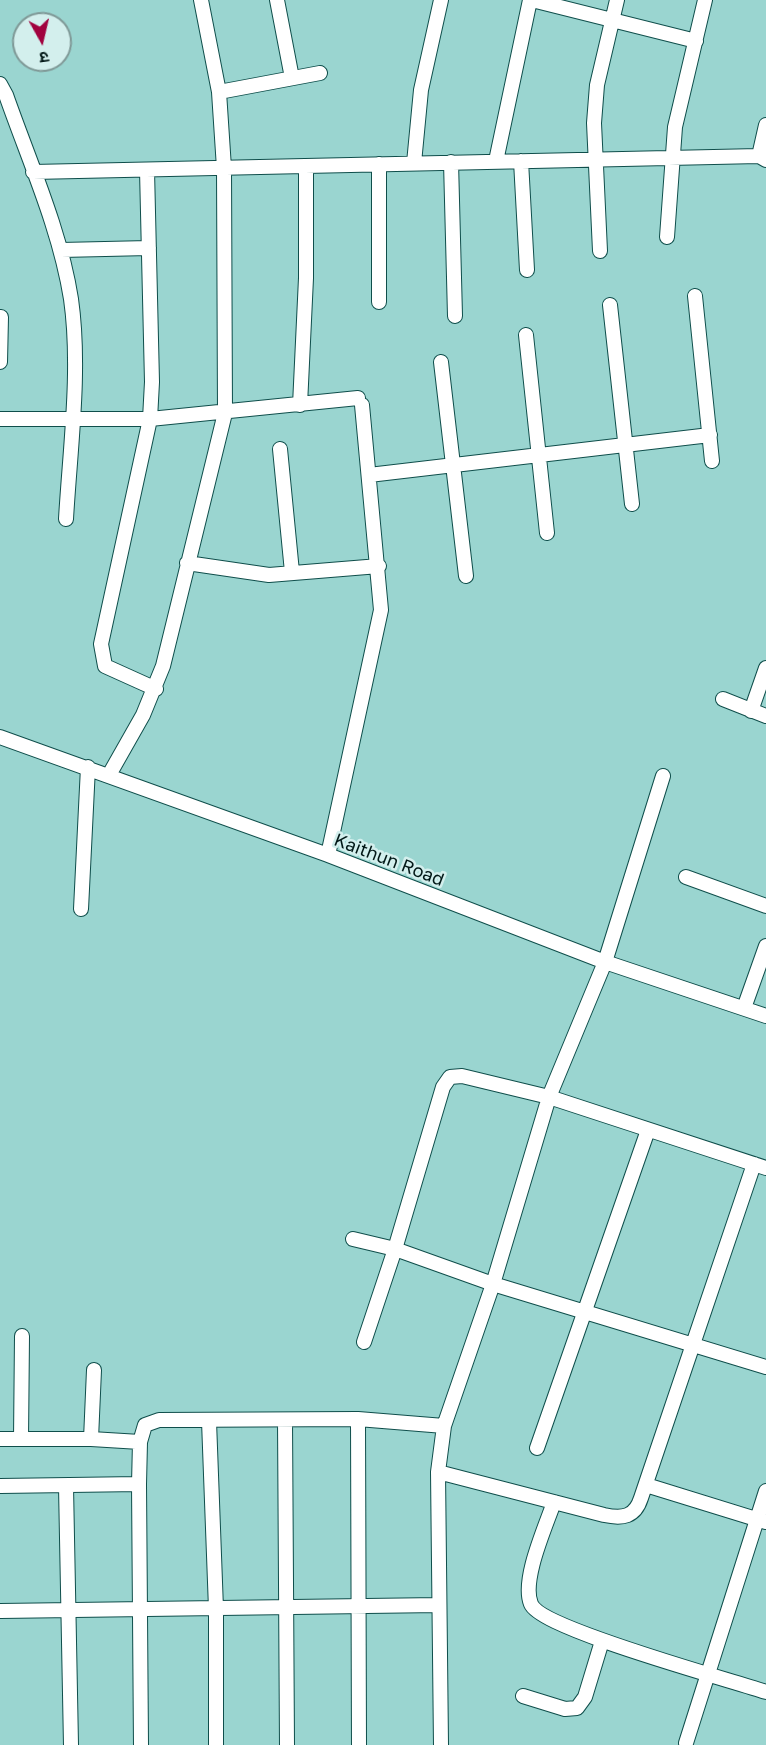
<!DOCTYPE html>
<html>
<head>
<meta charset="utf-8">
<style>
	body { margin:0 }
	#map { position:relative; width:766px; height:1745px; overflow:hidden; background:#9ad5d0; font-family:"Golos Text","Noto Sans Devanagari",sans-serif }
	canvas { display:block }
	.north { position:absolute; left:12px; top:12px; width:60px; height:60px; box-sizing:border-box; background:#d3efed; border:2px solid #7f9997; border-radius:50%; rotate:172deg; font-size:16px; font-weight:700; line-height:24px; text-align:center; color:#021817 }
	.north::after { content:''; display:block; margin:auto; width:21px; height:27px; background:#a1033f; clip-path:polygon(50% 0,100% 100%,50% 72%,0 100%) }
</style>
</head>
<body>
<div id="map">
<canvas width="766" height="1745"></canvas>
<div class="north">उ</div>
</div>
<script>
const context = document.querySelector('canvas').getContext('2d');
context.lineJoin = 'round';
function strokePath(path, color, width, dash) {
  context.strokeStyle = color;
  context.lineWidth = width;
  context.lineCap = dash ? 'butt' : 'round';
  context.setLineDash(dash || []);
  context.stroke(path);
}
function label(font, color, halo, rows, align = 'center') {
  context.font = font + ' "Golos Text",sans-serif';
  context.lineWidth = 5;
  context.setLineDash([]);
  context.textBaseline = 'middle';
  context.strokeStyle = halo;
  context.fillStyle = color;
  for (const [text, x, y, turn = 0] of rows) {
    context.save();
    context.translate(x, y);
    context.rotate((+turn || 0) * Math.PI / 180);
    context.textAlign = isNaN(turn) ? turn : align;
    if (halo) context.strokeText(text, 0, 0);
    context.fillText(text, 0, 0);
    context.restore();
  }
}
const minor = new Path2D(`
	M 277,0 L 292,78
	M 532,0 L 696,41
	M 0,84 L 6,95 C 29,161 60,229 71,299 C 81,369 70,449 66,519
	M 219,92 L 320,73
	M 759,156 L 766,125
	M 496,161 L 530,0
	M 521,161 L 527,270
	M 451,162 L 455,316
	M 414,163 L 421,90 L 441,0
	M 379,164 L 379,302
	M 147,170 L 152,382 L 150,419 L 101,644 L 105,666 L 156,689
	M 33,172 L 759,156 L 766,160
	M 667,237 L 675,127 L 705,0
	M 61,250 L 149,248
	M 600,251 L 594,123 L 597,85 L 617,0
	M 695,296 L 712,461
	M 610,305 L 632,504
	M 526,335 L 547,533
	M 0,362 L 1,317
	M 441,362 L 466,576
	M 300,405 L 306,278 L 306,166
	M 0,419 L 150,419 L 358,398
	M 280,449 L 292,572
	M 369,475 L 710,435
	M 187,563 L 269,575 L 379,566
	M 723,699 L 766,716
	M 751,711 L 766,668
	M 0,737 L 328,855 L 605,962 L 766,1016
	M 109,775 L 143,715 L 163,666 L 225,413 L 224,168 L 219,92 L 201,0
	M 328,855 L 381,610 L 362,405
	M 686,877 L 766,906
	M 81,909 L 88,767
	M 744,1008 L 766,946
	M 353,1239 L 395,1249 L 493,1284 L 766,1367
	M 364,1342 L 395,1249 L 443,1087 L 450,1077 L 462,1076 L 549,1097 L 766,1168
	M 358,1419 L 359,1745
	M 285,1420 L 287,1745
	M 209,1421 L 216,1609 L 216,1745
	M 0,1439 L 91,1439 L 140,1442
	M 21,1439 L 22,1336
	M 91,1439 L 94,1370
	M 537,1448 L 648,1130
	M 438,1472 L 604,1515 C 623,1519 635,1517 641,1498 L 754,1164
	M 646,1485 L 766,1522
	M 0,1486 L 139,1484
	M 66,1486 L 71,1745
	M 554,1502 C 546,1526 521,1580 531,1604 C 541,1629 731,1680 766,1692
	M 0,1611 L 439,1605
	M 523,1696 L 565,1709 L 577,1708 L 585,1697 L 602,1641
	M 686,1743 L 766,1491
	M 141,1745 L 139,1484 L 140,1442 L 145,1425 L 159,1420 L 358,1419 L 444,1426
	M 441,1745 L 438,1472 L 444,1426 L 493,1284 L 549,1097 L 605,962 L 663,776`);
strokePath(minor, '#0f4e4b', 16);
strokePath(minor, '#fff', 14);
label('18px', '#021817', '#d3efed', [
	["Kaithun Road",389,860,21]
]);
</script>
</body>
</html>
